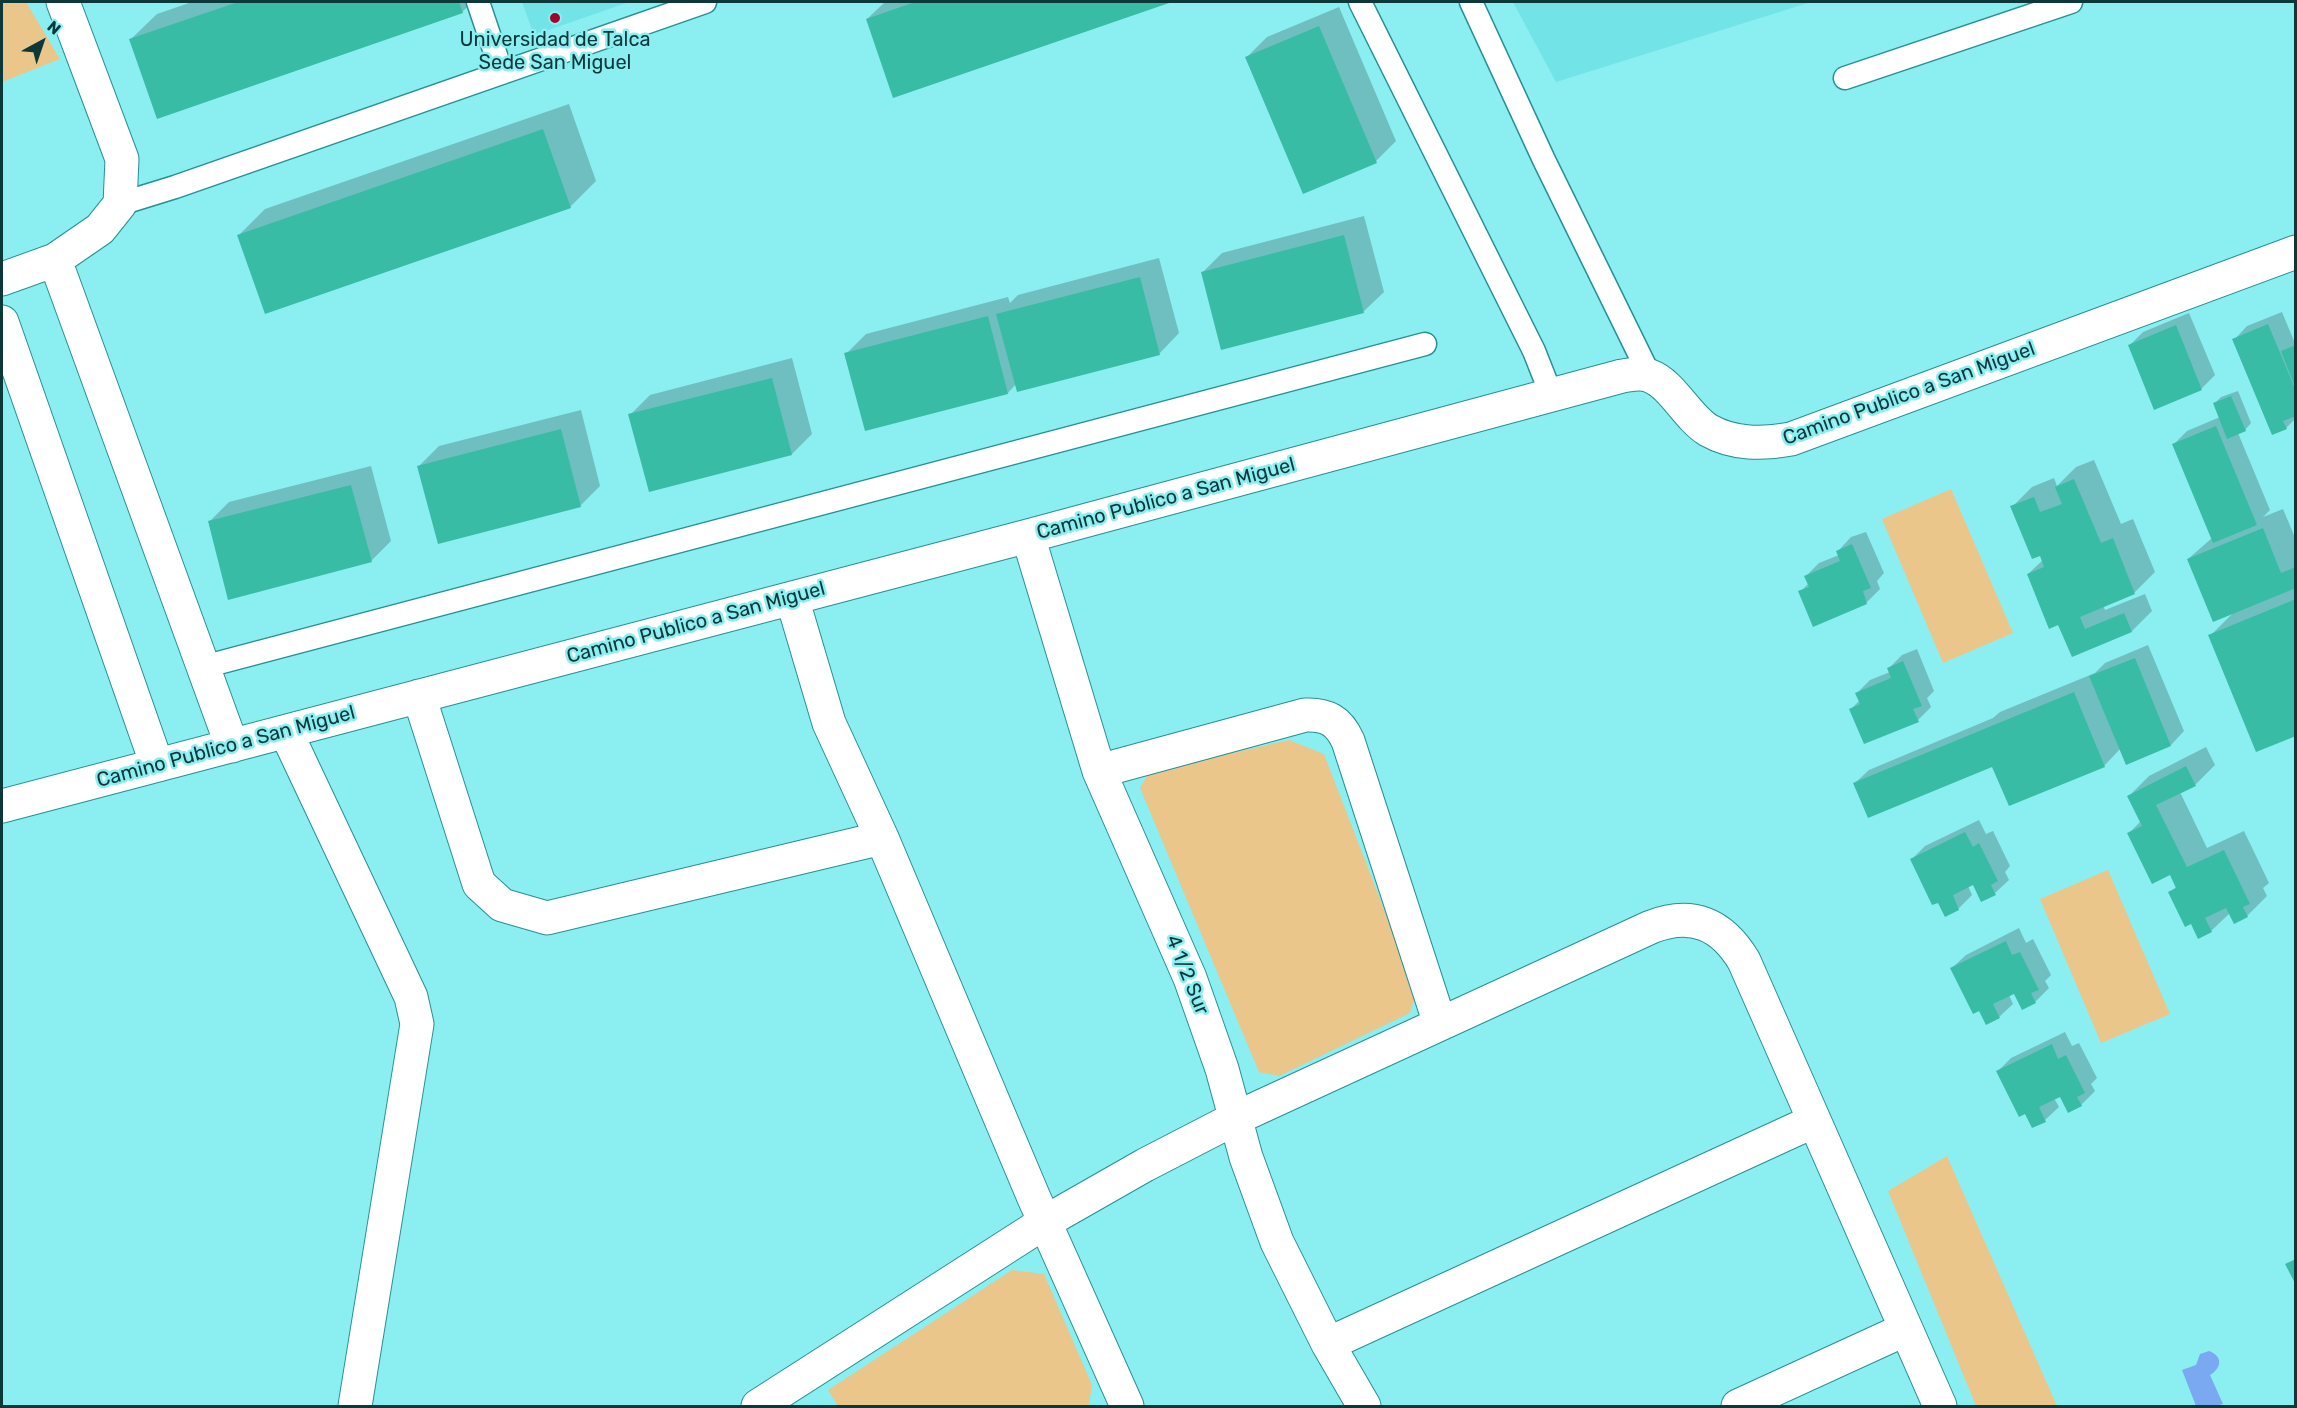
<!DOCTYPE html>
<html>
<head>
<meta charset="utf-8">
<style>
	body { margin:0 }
	#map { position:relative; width:2297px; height:1408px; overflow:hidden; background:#8beef1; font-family:Rubik,sans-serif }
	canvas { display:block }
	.frame { position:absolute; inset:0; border:3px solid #0c383a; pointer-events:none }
	.north { position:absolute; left:12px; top:12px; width:60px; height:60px; -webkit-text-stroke:4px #8beef1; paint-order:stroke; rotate:40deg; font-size:16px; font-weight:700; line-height:24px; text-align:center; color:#0c383a }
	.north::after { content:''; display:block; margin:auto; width:21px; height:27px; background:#0c383a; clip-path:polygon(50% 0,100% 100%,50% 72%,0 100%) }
</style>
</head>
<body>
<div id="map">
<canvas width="2297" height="1408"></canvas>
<div class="frame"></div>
<div class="north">N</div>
</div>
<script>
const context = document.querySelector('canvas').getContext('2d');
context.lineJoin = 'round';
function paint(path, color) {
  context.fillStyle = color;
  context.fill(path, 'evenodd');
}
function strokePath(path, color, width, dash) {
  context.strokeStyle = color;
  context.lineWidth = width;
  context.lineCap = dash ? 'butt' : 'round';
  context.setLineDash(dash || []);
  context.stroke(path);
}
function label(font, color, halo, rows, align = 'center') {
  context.font = font + ' Rubik,sans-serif';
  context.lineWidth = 5;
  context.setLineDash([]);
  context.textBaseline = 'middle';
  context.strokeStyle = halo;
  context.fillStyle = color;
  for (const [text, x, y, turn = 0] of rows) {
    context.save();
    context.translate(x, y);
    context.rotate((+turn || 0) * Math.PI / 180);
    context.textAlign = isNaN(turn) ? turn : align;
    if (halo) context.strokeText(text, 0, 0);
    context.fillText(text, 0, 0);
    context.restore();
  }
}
paint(new Path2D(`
	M 522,2 L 629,2 L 534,35 Z
	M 1513,2 L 1811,2 L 1556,82 Z`), '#72e3e7');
paint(new Path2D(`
	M 2,2 L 26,2 L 60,59 L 2,82 Z
	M 1951,489 L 2013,633 L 1943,663 L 1882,519 Z
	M 1289,740 L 1324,754 L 1416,992 L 1410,1013 L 1279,1076 L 1259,1072 L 1140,788 L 1149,772 Z
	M 2108,870 L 2170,1014 L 2101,1043 L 2040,899 Z
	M 1947,1156 L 2057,1406 L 1976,1406 L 1888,1191 Z
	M 1012,1270 L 1044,1274 L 1092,1385 L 1089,1406 L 838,1406 L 828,1390 Z`), '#ebc68b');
paint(new Path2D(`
	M 2209,1351 C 2223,1356 2222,1368 2210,1375 L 2223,1404 L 2215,1406 L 2196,1406 L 2182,1370 L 2196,1365 L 2200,1354 Z`), '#7aa9f1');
paint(new Path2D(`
	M 192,2 L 473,2 L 462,12 L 131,39 L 157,14 Z
	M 885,2 L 1168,2 L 894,96 L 867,19 Z
	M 1339,7 L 1396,141 L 1376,161 L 1247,57 L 1267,37 Z
	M 569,104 L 596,181 L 570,207 L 239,235 L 265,209 Z
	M 1364,216 L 1384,292 L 1363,312 L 1202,273 L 1222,253 Z
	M 1159,258 L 1179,333 L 1159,354 L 1016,384 L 1008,393 L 846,354 L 866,334 L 1008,297 L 1010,303 L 1018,295 Z
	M 2282,312 L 2294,341 L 2296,339 L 2296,418 L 2286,428 L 2234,340 L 2247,326 Z
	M 2189,313 L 2215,375 L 2202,388 L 2155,408 L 2130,345 L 2143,332 Z
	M 792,358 L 812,434 L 792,454 L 630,415 L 650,395 Z
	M 2238,391 L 2251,423 L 2245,430 L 2238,433 L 2270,510 L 2263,517 L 2283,509 L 2296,540 L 2296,734 L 2210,636 L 2234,612 L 2188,559 L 2212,538 L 2173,445 L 2187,431 L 2220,417 L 2214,404 L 2221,397 Z
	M 581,410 L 600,486 L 580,506 L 419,466 L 439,446 Z
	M 2094,460 L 2121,524 L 2133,519 L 2155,572 L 2135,592 L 2103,605 L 2105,610 L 2145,594 L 2152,611 L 2132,631 L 2072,655 L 2059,623 L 2028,574 L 2043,560 L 2012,507 L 2032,487 L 2054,478 L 2057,486 L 2076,467 Z
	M 371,466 L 391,541 L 371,561 L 209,522 L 229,502 Z
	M 1866,532 L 1884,573 L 1877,581 L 1880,589 L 1866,603 L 1800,592 L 1809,583 L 1806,576 L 1819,563 L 1839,555 L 1838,551 L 1851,537 Z
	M 2148,645 L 2184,731 L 2171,745 L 2127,763 L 2121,748 L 2104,766 L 1993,765 L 1855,783 L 1869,770 L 1993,718 L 2000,712 L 2095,673 L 2105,663 Z
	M 1917,649 L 1934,691 L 1927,698 L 1931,707 L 1918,720 L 1851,709 L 1860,700 L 1857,693 L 1870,680 L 1890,672 L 1888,669 L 1902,655 Z
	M 2206,747 L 2215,765 L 2195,785 L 2180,792 L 2207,848 L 2244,831 L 2269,883 L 2263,888 L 2267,896 L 2247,916 L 2234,922 L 2230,913 L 2211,931 L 2191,922 L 2170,893 L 2177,886 L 2171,873 L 2129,833 L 2141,821 L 2129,796 L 2149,776 Z
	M 1979,820 L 1986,834 L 1993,831 L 2010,866 L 2005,872 L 2009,880 L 1995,893 L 1974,883 L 1968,886 L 1972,895 L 1958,909 L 1911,860 L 1925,846 Z
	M 2019,928 L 2026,943 L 2033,939 L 2051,975 L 2045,981 L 2049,988 L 2035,1002 L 2023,1008 L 2015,992 L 2009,995 L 2013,1004 L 1999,1017 L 1979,1009 L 1952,968 L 1966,955 Z
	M 2065,1032 L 2072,1046 L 2079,1043 L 2097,1078 L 2091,1084 L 2095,1091 L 2081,1105 L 2068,1111 L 2060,1095 L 2054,1098 L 2059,1107 L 2045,1120 L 2025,1112 L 1998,1071 L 2011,1058 Z`), '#0003');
paint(new Path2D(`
	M 238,2 L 459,2 L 463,13 L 157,119 L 129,39 Z
	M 915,2 L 1172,2 L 893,98 L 866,19 Z
	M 1319,26 L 1377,163 L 1303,194 L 1245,57 Z
	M 543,129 L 571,208 L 265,314 L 237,235 Z
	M 1344,235 L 1364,313 L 1221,350 L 1201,272 Z
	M 1140,277 L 1160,355 L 1017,392 L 996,314 Z
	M 988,316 L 1008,394 L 865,431 L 844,353 Z
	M 2268,324 L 2296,391 L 2296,416 L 2283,421 L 2287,429 L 2272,435 L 2232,339 Z
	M 2176,325 L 2202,390 L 2154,410 L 2128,345 Z
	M 2296,345 L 2296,387 L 2295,387 L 2281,351 Z
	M 772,378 L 792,455 L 649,492 L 628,414 Z
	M 2231,396 L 2246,431 L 2227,439 L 2213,403 Z
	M 2216,426 L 2257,525 L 2213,543 L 2172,444 Z
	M 561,429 L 581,507 L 438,544 L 417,466 Z
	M 2074,479 L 2101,543 L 2113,538 L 2135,594 L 2080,617 L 2085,629 L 2124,613 L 2132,632 L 2072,657 L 2058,625 L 2049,629 L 2027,574 L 2044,567 L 2040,556 L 2032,559 L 2010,506 L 2034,497 L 2040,512 L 2062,504 L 2055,487 Z
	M 351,485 L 372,562 L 228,600 L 208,521 Z
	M 2263,528 L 2281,573 L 2296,567 L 2296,588 L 2213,622 L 2187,559 Z
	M 1852,544 L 1871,588 L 1863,591 L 1867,604 L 1813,627 L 1798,591 L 1809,587 L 1804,576 L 1840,561 L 1836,551 Z
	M 2296,599 L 2296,736 L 2256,752 L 2208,635 Z
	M 2135,658 L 2171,746 L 2126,765 L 2089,676 Z
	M 1903,661 L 1922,706 L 1913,709 L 1919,722 L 1864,744 L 1849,709 L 1860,704 L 1855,693 L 1891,678 L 1887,668 Z
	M 2074,692 L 2105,767 L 2009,806 L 1992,767 L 1868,818 L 1853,783 Z
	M 2186,766 L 2196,786 L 2156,805 L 2187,867 L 2224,850 L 2250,904 L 2243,907 L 2248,917 L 2234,924 L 2226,908 L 2205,918 L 2212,932 L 2198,939 L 2191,924 L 2185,927 L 2168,892 L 2176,888 L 2170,875 L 2152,884 L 2127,833 L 2142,826 L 2127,796 Z
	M 1965,832 L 1973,847 L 1979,843 L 1998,881 L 1991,885 L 1996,895 L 1981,902 L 1973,885 L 1953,895 L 1959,910 L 1945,917 L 1938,903 L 1932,905 L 1910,859 Z
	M 2006,941 L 2012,955 L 2020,952 L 2039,990 L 2031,993 L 2036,1003 L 2022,1010 L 2014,994 L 1993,1004 L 2000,1018 L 1986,1025 L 1979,1011 L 1973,1014 L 1950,968 Z
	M 2052,1044 L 2058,1059 L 2066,1055 L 2085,1093 L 2077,1097 L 2082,1106 L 2068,1113 L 2060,1097 L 2039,1107 L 2046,1122 L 2032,1128 L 2025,1114 L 2019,1117 L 1996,1071 Z
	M 2296,1259 L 2296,1285 L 2285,1264 Z`), '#38bca5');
const service = new Path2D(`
	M 478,2 L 502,73
	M 1360,2 L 1534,351 L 1551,394
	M 1471,2 L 1544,160 L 1650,376
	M 1845,78 L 2071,2
	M 120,204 L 175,187 L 705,2
	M 203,667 L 1425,344`);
const minor = new Path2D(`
	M 55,260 L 232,746
	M 2,279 L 55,260 L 100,229 L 120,204 L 122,159 L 63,2
	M 2,322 L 157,765
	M 1028,536 L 1099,771 L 1190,978 L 1222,1069 L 1246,1157 L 1277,1242 L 1328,1344 L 1364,1406
	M 792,598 L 829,723 L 882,838 L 1034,1198 L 1127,1406
	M 419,696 L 479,884 L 502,905 L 547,918 L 882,838
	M 286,732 L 411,997 L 417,1024 L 355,1406
	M 1099,771 L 1305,715 C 1327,714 1339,721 1348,741 L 1440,1024
	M 2,806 L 1028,536 L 1622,376 C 1630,375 1641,372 1650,376 C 1672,384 1687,417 1708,430 C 1734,445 1763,444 1791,439 L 2296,252
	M 1328,1344 L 1814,1121
	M 758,1406 L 1045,1222 L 1145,1165 L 1236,1118 L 1651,927 C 1692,911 1722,924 1744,961 L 1940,1406
	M 1738,1406 L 1906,1329`);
strokePath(service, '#259195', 25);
strokePath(minor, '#259195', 35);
strokePath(service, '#fff', 22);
strokePath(minor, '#fff', 33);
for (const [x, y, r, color] of [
	[555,18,6,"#a2032b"]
]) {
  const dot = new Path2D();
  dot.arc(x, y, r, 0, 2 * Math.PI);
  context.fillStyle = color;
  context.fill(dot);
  strokePath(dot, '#8beef1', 2);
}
label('20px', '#0c383a', '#8beef1', [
	["Universidad de Talca",555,40],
	["Sede San Miguel",555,63]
]);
label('20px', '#0c383a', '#8beef1', [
	["Camino Publico a San Miguel",1909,394,-20],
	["Camino Publico a San Miguel",1166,499,-15],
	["Camino Publico a San Miguel",696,623,-15],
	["Camino Publico a San Miguel",226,747,-15],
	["4 1/2 Sur",1187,975,68]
]);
</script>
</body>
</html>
